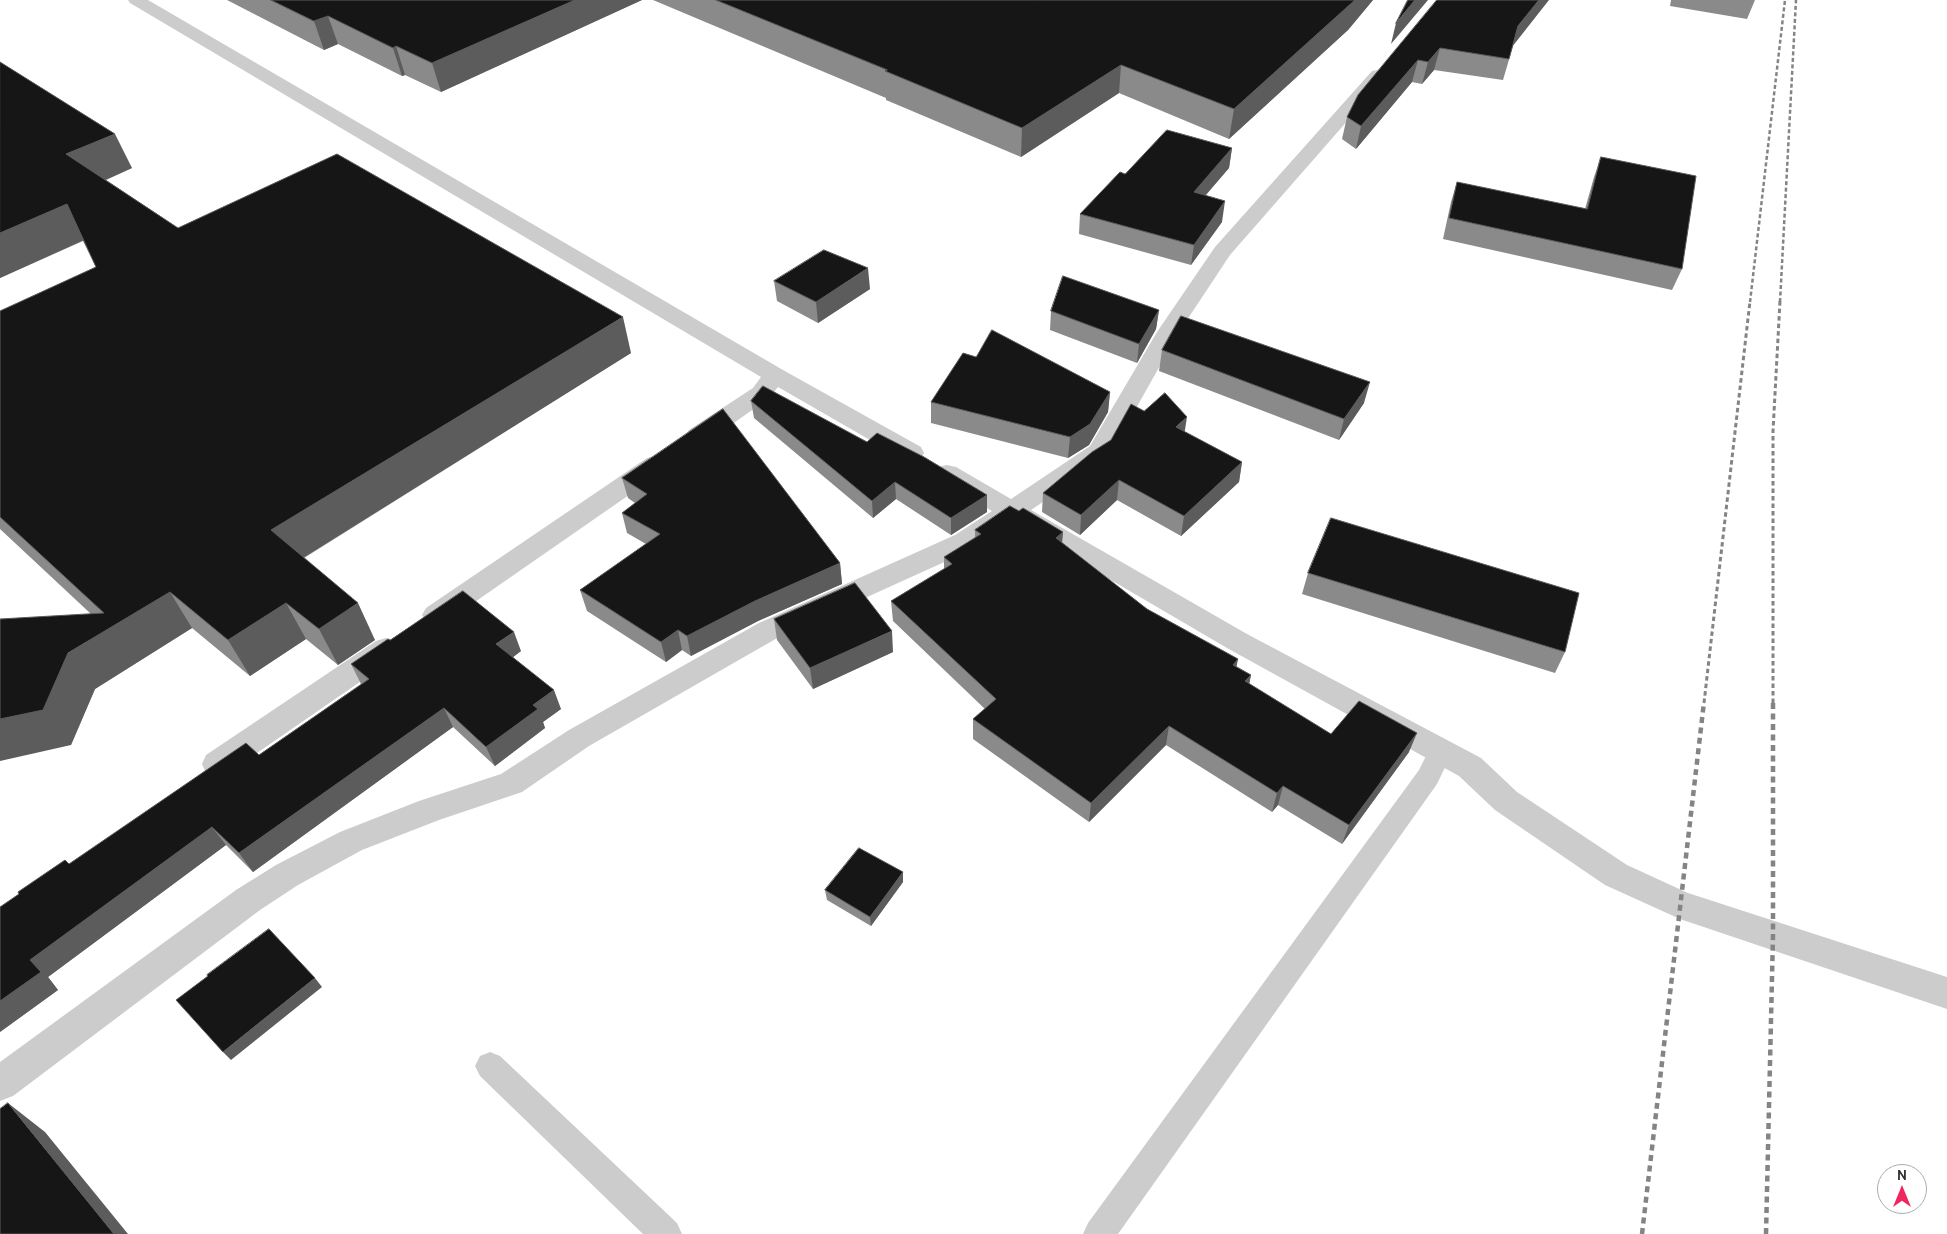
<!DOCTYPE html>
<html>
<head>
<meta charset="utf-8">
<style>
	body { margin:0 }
	#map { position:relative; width:1947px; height:1234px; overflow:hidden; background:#fff; font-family:Cabin,sans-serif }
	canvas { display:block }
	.north { position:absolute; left:1877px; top:1164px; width:50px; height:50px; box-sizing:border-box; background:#fff; border:1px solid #acacac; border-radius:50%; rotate:0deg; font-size:14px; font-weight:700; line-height:20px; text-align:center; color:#2f2f2f }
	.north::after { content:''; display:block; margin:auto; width:18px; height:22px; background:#f0275e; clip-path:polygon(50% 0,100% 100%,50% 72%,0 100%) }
</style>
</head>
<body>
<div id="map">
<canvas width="1947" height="1234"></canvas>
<div class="north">N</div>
</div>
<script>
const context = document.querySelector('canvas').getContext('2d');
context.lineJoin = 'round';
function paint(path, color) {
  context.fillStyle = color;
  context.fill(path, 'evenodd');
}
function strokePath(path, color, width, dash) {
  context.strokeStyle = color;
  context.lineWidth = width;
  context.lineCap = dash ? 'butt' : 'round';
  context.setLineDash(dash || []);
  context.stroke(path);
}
paint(new Path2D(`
	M 1441,741 L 1450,744 L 1453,751 L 1437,784 L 1118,1234 L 1083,1234 L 1088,1223 L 1419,770 L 1432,744 Z
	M 490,1052 L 500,1056 L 677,1223 L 682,1234 L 643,1234 L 480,1076 L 475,1066 L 480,1056 Z`), '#ccc');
paint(new Path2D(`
	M 128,0 L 148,0 L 783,370 L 921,447 L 924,453 L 921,459 L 912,461 L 903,459 L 778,387 L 769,398 L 707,442 L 698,444 L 689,442 L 686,436 L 689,430 L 753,388 L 761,377 L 130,3 Z
	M 1378,70 L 1384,71 L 1387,75 L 1384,79 L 1230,255 L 1179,332 L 1108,458 L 1031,510 L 1247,634 L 1481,758 L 1517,792 L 1627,865 L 1688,893 L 1947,977 L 1947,1009 L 1680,919 L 1605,885 L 1495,810 L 1459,776 L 1227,648 L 1012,522 L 973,549 L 779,637 L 589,746 L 522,792 L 439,820 L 362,850 L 298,885 L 260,910 L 13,1096 L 0,1101 L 0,1062 L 236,890 L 276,865 L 340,832 L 419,801 L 501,774 L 569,730 L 759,623 L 955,535 L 992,511 L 938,479 L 935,473 L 938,467 L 947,465 L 956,467 L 1011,499 L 1090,446 L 1157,332 L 1215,247 L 1372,71 Z
	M 656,456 L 665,458 L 668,464 L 665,470 L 446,622 L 436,625 L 426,622 L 422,615 L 426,608 L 647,458 Z
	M 386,638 L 396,641 L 400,649 L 396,657 L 228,773 L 217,776 L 206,773 L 202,764 L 206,755 L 376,641 Z`), '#ccc');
strokePath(new Path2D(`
	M 1750,302 L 1785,0
	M 1780,302 L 1796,0`), '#848484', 2.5, [4, 2.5]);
strokePath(new Path2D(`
	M 1704,703 L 1750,301
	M 1773,703 L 1773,431 L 1780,301`), '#848484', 3, [4.5, 3]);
strokePath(new Path2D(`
	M 1642,1234 L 1704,702
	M 1766,1234 L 1773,935 L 1773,702`), '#848484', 4.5, [6, 4.5]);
paint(new Path2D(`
	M 227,0 L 642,0 L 441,92 L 405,75 L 402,76 L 338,44 L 324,50 Z
	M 653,0 L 1373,0 L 1348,30 L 1229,139 L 1119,93 L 1021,157 L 886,100 L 886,98 Z
	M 1437,0 L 1513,46 L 1503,80 L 1434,70 L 1422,84 L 1412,82 L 1356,149 L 1342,139 L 1347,117 Z
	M 1671,0 L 1755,0 L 1747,19 L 1670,6 Z
	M 0,62 L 132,168 L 106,180 L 178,228 L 631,353 L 304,558 L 375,640 L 338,665 L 306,639 L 250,676 L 192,628 L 95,689 L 71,745 L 91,614 L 0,529 L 0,311 L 96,267 L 83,241 L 0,278 Z
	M 1232,148 L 1229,168 L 1206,195 L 1222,222 L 1191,265 L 1079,234 L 1080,214 L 1125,174 Z
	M 1601,157 L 1682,269 L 1672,290 L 1443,239 L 1451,202 L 1457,182 L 1585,209 L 1594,177 Z
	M 774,281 L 870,289 L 818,323 L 777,301 Z
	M 1159,310 L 1156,329 L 1137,363 L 1050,330 L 1051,311 Z
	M 1162,350 L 1364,403 L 1339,440 L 1159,371 Z
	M 1110,392 L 1108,412 L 1089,445 L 1068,458 L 931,423 L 931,402 Z
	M 751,401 L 867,442 L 987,495 L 987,512 L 951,535 L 896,499 L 873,518 L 754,418 Z
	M 1185,432 L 1242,462 L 1239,482 L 1181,536 L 1117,500 L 1080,535 L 1042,512 L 1043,493 Z
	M 622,478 L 840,563 L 842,584 L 758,621 L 691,656 L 682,650 L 666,662 L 587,611 L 580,590 L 646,544 L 627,533 L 622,513 L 635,503 L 628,498 Z
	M 1019,511 L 1063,532 L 1062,543 L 1147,609 L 1238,659 L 1236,666 L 1251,675 L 1249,684 L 1331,734 L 1409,752 L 1342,844 L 1278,805 L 1272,812 L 1166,745 L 1089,822 L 973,739 L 973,719 L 985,709 L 893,621 L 891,601 L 944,569 L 944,557 L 975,538 L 975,530 Z
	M 1308,573 L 1565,652 L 1555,673 L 1302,594 Z
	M 774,619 L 893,652 L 813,689 L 777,640 Z
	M 390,640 L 521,651 L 513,657 L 561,709 L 543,722 L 545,728 L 495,766 L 453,727 L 253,872 L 226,845 L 48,977 L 58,990 L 0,1032 L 69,864 L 259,755 L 361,684 L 351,664 Z
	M 903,882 L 871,926 L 827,900 L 825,890 Z`), '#8a8a8a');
paint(new Path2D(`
	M 575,0 L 642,0 L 441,92 L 432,63 Z
	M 1355,0 L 1373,0 L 1348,30 L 1229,139 L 1234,109 Z
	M 1415,0 L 1428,0 L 1391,44 L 1396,23 Z
	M 1539,0 L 1549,0 L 1512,47 L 1518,26 Z
	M 328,16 L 338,44 L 324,50 L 314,21 Z
	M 396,46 L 405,75 L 402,76 L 393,48 Z
	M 1440,48 L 1434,70 L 1422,84 L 1428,62 Z
	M 1418,60 L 1412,82 L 1356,149 L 1361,126 Z
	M 1121,65 L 1119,93 L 1021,157 L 1022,128 Z
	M 115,134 L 132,168 L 85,189 L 66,154 Z
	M 1232,148 L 1229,168 L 1191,212 L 1194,192 Z
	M 1225,201 L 1222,222 L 1191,265 L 1194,245 Z
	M 67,204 L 86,239 L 0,278 L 0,233 Z
	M 868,268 L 870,289 L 818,323 L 816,302 Z
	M 1159,310 L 1156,329 L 1137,363 L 1139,344 Z
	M 623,317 L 631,353 L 290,566 L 271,530 Z
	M 1370,382 L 1364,403 L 1339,440 L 1344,419 Z
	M 1110,392 L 1108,412 L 1089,445 L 1068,458 L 1070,437 Z
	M 1187,417 L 1184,436 L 1176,427 Z
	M 1242,462 L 1239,482 L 1181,536 L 1184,516 Z
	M 1119,480 L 1117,500 L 1080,535 L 1081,515 Z
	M 895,482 L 896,499 L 873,518 L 872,501 Z
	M 987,495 L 987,512 L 951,535 L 951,518 Z
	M 1063,532 L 1061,552 L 1056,538 Z
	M 840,563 L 842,584 L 758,621 L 691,656 L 687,636 L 755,601 Z
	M 170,592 L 192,628 L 95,689 L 71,745 L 0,761 L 0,719 L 68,653 Z
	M 286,603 L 306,639 L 250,676 L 228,640 Z
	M 358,603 L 375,640 L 338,665 L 319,629 Z
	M 678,630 L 682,650 L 666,662 L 661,642 Z
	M 892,631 L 893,652 L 813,689 L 810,668 Z
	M 514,632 L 521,651 L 504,664 L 496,644 Z
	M 1238,659 L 1234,679 L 1233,665 Z
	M 1251,675 L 1247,695 L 1245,681 Z
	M 554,690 L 561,709 L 543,722 L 545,728 L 495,766 L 486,747 L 533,705 Z
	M 444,708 L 453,727 L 253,872 L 239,853 Z
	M 1169,726 L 1166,745 L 1089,822 L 1091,803 Z
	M 1417,733 L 1409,752 L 1342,844 L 1349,825 Z
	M 1283,786 L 1278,805 L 1272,812 L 1277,793 Z
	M 212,827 L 226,845 L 48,977 L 58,990 L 0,1032 L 0,1001 L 30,960 Z
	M 903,872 L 903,882 L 871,926 L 870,917 Z
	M 315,978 L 322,987 L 231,1060 L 223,1052 Z
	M 8,1103 L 45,1132 L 128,1234 L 114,1234 Z`), '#5c5c5c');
const building = new Path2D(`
	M 271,0 L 575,0 L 432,63 L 396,46 L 393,48 L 328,16 L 314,21 Z
	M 716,0 L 1355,0 L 1234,109 L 1121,65 L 1022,128 L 885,71 L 887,70 Z
	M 1408,0 L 1415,0 L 1396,23 Z
	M 1437,0 L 1539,0 L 1518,26 L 1509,59 L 1440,48 L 1428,62 L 1418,60 L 1361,126 L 1347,117 L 1358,95 Z
	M 0,62 L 115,134 L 66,154 L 178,228 L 337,154 L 623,317 L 271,530 L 358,603 L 319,629 L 286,603 L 228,640 L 170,592 L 68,653 L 43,710 L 0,719 L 0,619 L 104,613 L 0,517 L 0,311 L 96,267 L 67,204 L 0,233 Z
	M 1167,130 L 1232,148 L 1194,192 L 1225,201 L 1194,245 L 1080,214 L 1120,172 L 1125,174 Z
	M 1601,157 L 1696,176 L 1682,269 L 1449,218 L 1457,182 L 1587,209 Z
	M 824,250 L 868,268 L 816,302 L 774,281 Z
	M 1063,276 L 1159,310 L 1139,344 L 1051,311 Z
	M 1181,316 L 1370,382 L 1344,419 L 1162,350 Z
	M 992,330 L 1110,392 L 1090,424 L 1070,437 L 931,402 L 963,353 L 976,357 Z
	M 763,386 L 867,442 L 877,433 L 924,457 L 987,495 L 951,518 L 895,482 L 872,501 L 751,401 Z
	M 1165,393 L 1187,417 L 1176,427 L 1242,462 L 1184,516 L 1119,480 L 1081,515 L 1043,493 L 1092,452 L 1111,440 L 1131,404 L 1144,411 Z
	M 723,409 L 840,563 L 755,601 L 687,636 L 678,630 L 661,642 L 580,590 L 660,534 L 622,513 L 647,494 L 622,478 Z
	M 1010,506 L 1019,511 L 1023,508 L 1063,532 L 1056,538 L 1147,609 L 1238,659 L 1233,665 L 1251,675 L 1245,681 L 1331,734 L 1359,701 L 1417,733 L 1349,825 L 1283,786 L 1277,793 L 1169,726 L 1091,803 L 973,719 L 996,699 L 891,601 L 952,564 L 944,557 L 981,534 L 975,530 Z
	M 1331,518 L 1579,593 L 1565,652 L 1308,573 Z
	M 855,583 L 892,631 L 810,668 L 774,619 Z
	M 463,591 L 514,632 L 496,644 L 554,690 L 533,705 L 538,709 L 486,747 L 444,708 L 239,853 L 212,827 L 30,960 L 41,972 L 0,1001 L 0,907 L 19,894 L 18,892 L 65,860 L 69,864 L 246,743 L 259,755 L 369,679 L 351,664 L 388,639 L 390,640 Z
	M 859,848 L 903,872 L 870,917 L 825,890 Z
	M 269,929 L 315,978 L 223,1052 L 176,1000 L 208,976 L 207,975 Z
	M 8,1103 L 114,1234 L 0,1234 L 0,1109 Z`);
paint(building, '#161616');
strokePath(building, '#5c5c5c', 1);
</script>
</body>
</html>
